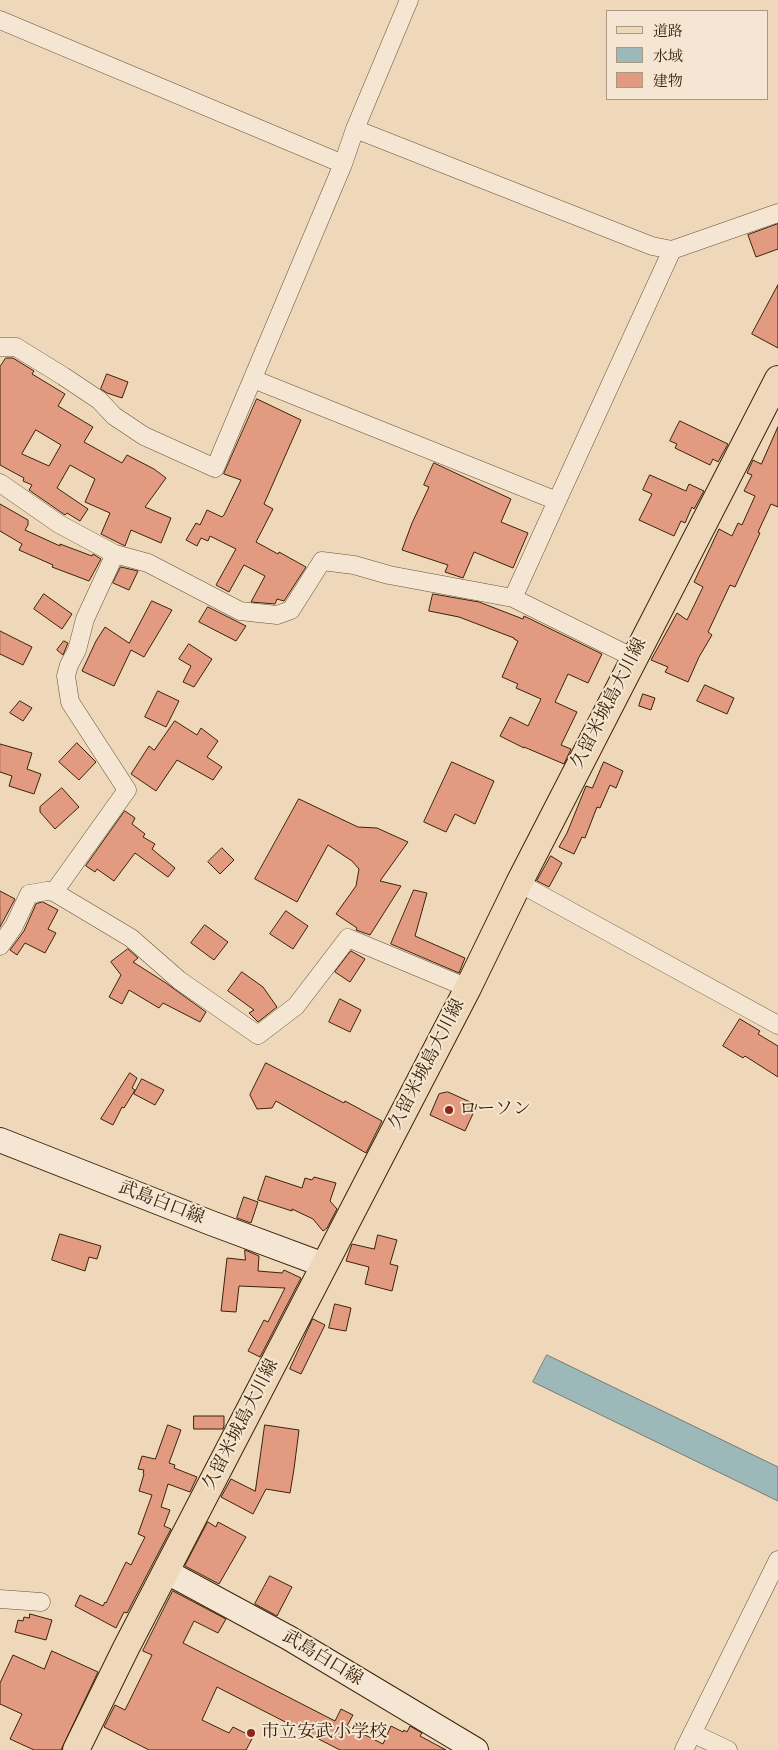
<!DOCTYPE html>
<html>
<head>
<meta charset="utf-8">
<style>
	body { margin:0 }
	#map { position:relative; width:778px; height:1750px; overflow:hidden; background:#eed8b9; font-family:"IM FELL English","Noto Serif JP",serif }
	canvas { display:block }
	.legend { position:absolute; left:606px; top:10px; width:162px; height:90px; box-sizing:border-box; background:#f4e6d2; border:1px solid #aa9882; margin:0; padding:6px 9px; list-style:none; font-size:15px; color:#3c230a }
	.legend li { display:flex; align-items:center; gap:10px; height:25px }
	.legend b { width:25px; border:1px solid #aa9882 }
</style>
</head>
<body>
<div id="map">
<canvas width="778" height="1750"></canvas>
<ul class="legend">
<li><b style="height:6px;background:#eed8b9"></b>道路</li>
<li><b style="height:14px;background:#9cb8b8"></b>水域</li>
<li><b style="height:14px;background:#e29b80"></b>建物</li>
</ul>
</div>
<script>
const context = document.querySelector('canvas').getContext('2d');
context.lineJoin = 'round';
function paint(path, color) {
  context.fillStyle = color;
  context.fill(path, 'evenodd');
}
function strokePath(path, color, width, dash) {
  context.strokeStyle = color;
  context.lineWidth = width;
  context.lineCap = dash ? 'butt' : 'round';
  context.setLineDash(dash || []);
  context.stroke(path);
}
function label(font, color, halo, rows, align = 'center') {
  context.font = font + ' "IM FELL English","Noto Serif JP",serif';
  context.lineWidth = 4;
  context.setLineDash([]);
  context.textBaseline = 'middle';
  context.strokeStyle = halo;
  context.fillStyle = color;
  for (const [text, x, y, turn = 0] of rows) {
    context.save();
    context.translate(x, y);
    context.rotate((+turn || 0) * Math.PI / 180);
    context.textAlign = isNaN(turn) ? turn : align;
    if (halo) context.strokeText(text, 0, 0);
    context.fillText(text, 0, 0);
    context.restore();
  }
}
const water = new Path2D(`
	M 547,1355 L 778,1467 L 778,1501 L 533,1382 Z`);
paint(water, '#9cb8b8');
strokePath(water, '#767c72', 1);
const building = new Path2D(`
	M 778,224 L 778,249 L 756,257 L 748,235 Z
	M 778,285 L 778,348 L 752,334 Z
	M 6,358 L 13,358 L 34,371 L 32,374 L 65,394 L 58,406 L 93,427 L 84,442 L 122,463 L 127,455 L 154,469 L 166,478 L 145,507 L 171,518 L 161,543 L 131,530 L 125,546 L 101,534 L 110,513 L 85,502 L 95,479 L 70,465 L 57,488 L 88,509 L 80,521 L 67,513 L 65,515 L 29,490 L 32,485 L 23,481 L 24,478 L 0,465 L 0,367 ZM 36,430 L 61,445 L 49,466 L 22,454 Z
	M 107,374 L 128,382 L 122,398 L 107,393 L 101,389 Z
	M 257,399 L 301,420 L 264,504 L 273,509 L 256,542 L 278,554 L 279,552 L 306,567 L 284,601 L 277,599 L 275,604 L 251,602 L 265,576 L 244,565 L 229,592 L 216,585 L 236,549 L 210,536 L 208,541 L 201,538 L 197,546 L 186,540 L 196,523 L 200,525 L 207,510 L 222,517 L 224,515 L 241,480 L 224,474 Z
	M 680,421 L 728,444 L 718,462 L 713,459 L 710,465 L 675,448 L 677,444 L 670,441 Z
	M 778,427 L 778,507 L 771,504 L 758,532 L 760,533 L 735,587 L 730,585 L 708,632 L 712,635 L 699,657 L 688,682 L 665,672 L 668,667 L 651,660 L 677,613 L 687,620 L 703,587 L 694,582 L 719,529 L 732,536 L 738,523 L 742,525 L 755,496 L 744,491 L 752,475 L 747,473 L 753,460 L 761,464 Z
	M 434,463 L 511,499 L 501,522 L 528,533 L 513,568 L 474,552 L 463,578 L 445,572 L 448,565 L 402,550 L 412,523 L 429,487 L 424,485 Z
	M 650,475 L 686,491 L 689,484 L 704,491 L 694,509 L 692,507 L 685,523 L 681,521 L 674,536 L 639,520 L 652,494 L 643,490 Z
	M 0,504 L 28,520 L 28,525 L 25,530 L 60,546 L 60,544 L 92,556 L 93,554 L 101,559 L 89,581 L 52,567 L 53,565 L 19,550 L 22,544 L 0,531 Z
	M 121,567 L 138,571 L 129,590 L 113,583 Z
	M 44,594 L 72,614 L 62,629 L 34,609 Z
	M 433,594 L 479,602 L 523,619 L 524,616 L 602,654 L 588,683 L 568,674 L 555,702 L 577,712 L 561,745 L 571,749 L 564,764 L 524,747 L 524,748 L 500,736 L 510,717 L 528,726 L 541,699 L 516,688 L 518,684 L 502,677 L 518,641 L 514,639 L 514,638 L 459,617 L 429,611 Z
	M 152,601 L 172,610 L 144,657 L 131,650 L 114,686 L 82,671 L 96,641 L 105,627 L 129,643 Z
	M 208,607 L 246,626 L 236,641 L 199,622 Z
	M 0,631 L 32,647 L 23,665 L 0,654 Z
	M 64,641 L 68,643 L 63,655 L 57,650 Z
	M 189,644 L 212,659 L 194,687 L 183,682 L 191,666 L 179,659 Z
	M 705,685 L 734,698 L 727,714 L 697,701 Z
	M 158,691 L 179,701 L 166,727 L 145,717 Z
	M 643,694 L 655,698 L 651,710 L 639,706 Z
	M 20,701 L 32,708 L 23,721 L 10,713 Z
	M 175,721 L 197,735 L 201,728 L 218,741 L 207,757 L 222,767 L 213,780 L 177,760 L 156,791 L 131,774 L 149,746 L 154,750 Z
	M 77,743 L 96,762 L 79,780 L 59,762 Z
	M 0,744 L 32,753 L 27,769 L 41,774 L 34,794 L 9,786 L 12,776 L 0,772 Z
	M 452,762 L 494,781 L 475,824 L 455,814 L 446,832 L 424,822 Z
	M 604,762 L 623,771 L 616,788 L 610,785 L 600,808 L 597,807 L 585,838 L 582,837 L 574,854 L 559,847 L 567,833 L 586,786 L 592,788 Z
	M 62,788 L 79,807 L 55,829 L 40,812 L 40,807 Z
	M 299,799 L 358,827 L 377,828 L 408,842 L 380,881 L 401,886 L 370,935 L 356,930 L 357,928 L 336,914 L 356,886 L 359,869 L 352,861 L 328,845 L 297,902 L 255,879 Z
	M 125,811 L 135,818 L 132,824 L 145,834 L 143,837 L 155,844 L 152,849 L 175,868 L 168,877 L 135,853 L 114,881 L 97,869 L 95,872 L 86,866 Z
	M 222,848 L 234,860 L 220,874 L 208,862 Z
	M 551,856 L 562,863 L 549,887 L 537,881 Z
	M 414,890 L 427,893 L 415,936 L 465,958 L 459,973 L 391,944 Z
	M 0,891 L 15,899 L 0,927 Z
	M 43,902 L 58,910 L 48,929 L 56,933 L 45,953 L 25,943 L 17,955 L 10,950 L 24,931 L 36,904 Z
	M 286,911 L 308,926 L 293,949 L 270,934 Z
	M 205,925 L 228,942 L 214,960 L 191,943 Z
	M 128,949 L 138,958 L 133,962 L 166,983 L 206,1012 L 200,1022 L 163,1003 L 159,1008 L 129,990 L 122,1004 L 109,997 L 121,975 L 111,962 Z
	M 351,951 L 365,959 L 350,982 L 335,972 Z
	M 242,972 L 263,987 L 277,1007 L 258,1022 L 249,1013 L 254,1010 L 228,991 Z
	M 340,999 L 361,1010 L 350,1032 L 329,1022 Z
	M 740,1019 L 760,1031 L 758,1034 L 778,1046 L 778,1077 L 745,1056 L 743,1058 L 723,1046 Z
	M 266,1063 L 344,1103 L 345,1101 L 382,1121 L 366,1153 L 276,1101 L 272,1108 L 257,1109 L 250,1095 Z
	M 130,1073 L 137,1078 L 132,1088 L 135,1090 L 124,1108 L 122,1107 L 113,1125 L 101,1119 Z
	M 142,1079 L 164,1090 L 155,1105 L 134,1094 Z
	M 448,1092 L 477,1105 L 465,1131 L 430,1115 L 439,1094 Z
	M 266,1176 L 302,1188 L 305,1178 L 312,1180 L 314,1177 L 336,1183 L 330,1201 L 337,1209 L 327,1228 L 323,1231 L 313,1219 L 292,1209 L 292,1211 L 258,1200 Z
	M 244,1197 L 258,1202 L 251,1223 L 237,1218 Z
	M 60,1234 L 101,1246 L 97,1259 L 89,1257 L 85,1271 L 52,1260 Z
	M 378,1235 L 397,1240 L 390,1264 L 398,1266 L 392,1291 L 365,1284 L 369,1267 L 346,1261 L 352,1244 L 374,1249 Z
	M 245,1250 L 259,1256 L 258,1271 L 282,1273 L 284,1270 L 301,1278 L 260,1357 L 248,1351 L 264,1320 L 268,1322 L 285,1288 L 239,1286 L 236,1312 L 221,1311 L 227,1258 L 245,1260 Z
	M 335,1304 L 351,1308 L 346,1331 L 329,1328 Z
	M 313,1319 L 325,1325 L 301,1374 L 290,1369 Z
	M 194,1416 L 224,1416 L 224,1426 L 223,1429 L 194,1429 Z
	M 168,1425 L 181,1430 L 169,1463 L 175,1465 L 174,1468 L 197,1477 L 190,1492 L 168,1484 L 161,1507 L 170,1510 L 164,1526 L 171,1529 L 127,1613 L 124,1612 L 116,1628 L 75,1606 L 80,1595 L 103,1606 L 105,1602 L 106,1603 L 126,1562 L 131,1565 L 145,1537 L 138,1534 L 152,1495 L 139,1491 L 144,1474 L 143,1473 L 144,1470 L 138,1469 L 142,1456 L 155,1459 Z
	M 265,1425 L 299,1430 L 294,1469 L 290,1493 L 266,1489 L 253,1514 L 221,1497 L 231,1479 L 255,1491 Z
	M 208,1522 L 216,1527 L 218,1522 L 246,1537 L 219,1584 L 185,1566 Z
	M 270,1576 L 292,1587 L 277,1616 L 255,1604 Z
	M 173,1591 L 226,1619 L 218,1633 L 194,1621 L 183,1643 L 335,1721 L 341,1709 L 353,1715 L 347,1726 L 383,1744 L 391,1726 L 403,1732 L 404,1730 L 407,1732 L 410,1726 L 422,1733 L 420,1736 L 446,1750 L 340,1750 L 217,1687 L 202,1720 L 229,1733 L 233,1727 L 253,1737 L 246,1750 L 149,1750 L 104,1727 L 115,1705 L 125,1710 L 152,1655 L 143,1651 Z
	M 30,1614 L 52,1620 L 46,1640 L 15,1632 L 18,1620 L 23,1621 L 24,1617 L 29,1618 Z
	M 52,1651 L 98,1672 L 61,1750 L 34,1750 L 10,1739 L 22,1714 L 0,1704 L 0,1683 L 13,1655 L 44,1669 Z`);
paint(building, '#e29b80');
strokePath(building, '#3c230a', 1);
const minor = new Path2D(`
	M 0,20 L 343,164
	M 355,129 L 652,246 L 672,250
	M 0,347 L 16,347 L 63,376 L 99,400 L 114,416 L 144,436 L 215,468 L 343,164 L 355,129 L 409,0
	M 253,379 L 557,501 L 513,598
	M 0,483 L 59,524 L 115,554 L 148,563 L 240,611 L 277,615 L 291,610 L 322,561 L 354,565 L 389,575 L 513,598 L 634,658
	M 557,501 L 672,250 L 778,213
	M 519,883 L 778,1025
	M 54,892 L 127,790 L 70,702 L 66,676 L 69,665 L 77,650 L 85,619 L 115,554
	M 0,946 L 14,926 L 29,894 L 47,891 L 54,892 L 131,938 L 179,980 L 258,1035 L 296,1006 L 348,938 L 468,988
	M 0,1599 L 41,1602
	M 692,1733 L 728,1750
	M 684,1750 L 778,1560`);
const secondary = new Path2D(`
	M 0,1140 L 211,1223 L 324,1265
	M 167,1572 L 289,1638 L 476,1750`);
const primary = new Path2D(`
	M 76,1750 L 126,1648 L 468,988 L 519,883 L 778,379`);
strokePath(minor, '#685036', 19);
strokePath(secondary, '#3c230a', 26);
strokePath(primary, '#3c230a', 28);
strokePath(minor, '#f4e6d2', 18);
strokePath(secondary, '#f4e6d2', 24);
strokePath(primary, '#eed8b9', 26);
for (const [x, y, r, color] of [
	[449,1110,5,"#8f2418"],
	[251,1733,5,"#8f2418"]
]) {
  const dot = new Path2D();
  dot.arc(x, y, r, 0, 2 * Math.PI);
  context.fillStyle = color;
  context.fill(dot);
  strokePath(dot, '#f4e6d2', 2);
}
label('18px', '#3c230a', '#f4e6d2', [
	["久留米城島大川線",610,704,-63],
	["久留米城島大川線",428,1065,-63],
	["武島白口線",161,1204,21],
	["久留米城島大川線",242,1425,-63],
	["武島白口線",322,1659,31]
]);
label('18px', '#3c230a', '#f4e6d2', [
	["ローソン",459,1110],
	["市立安武小学校",261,1733]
], 'left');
</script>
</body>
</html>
